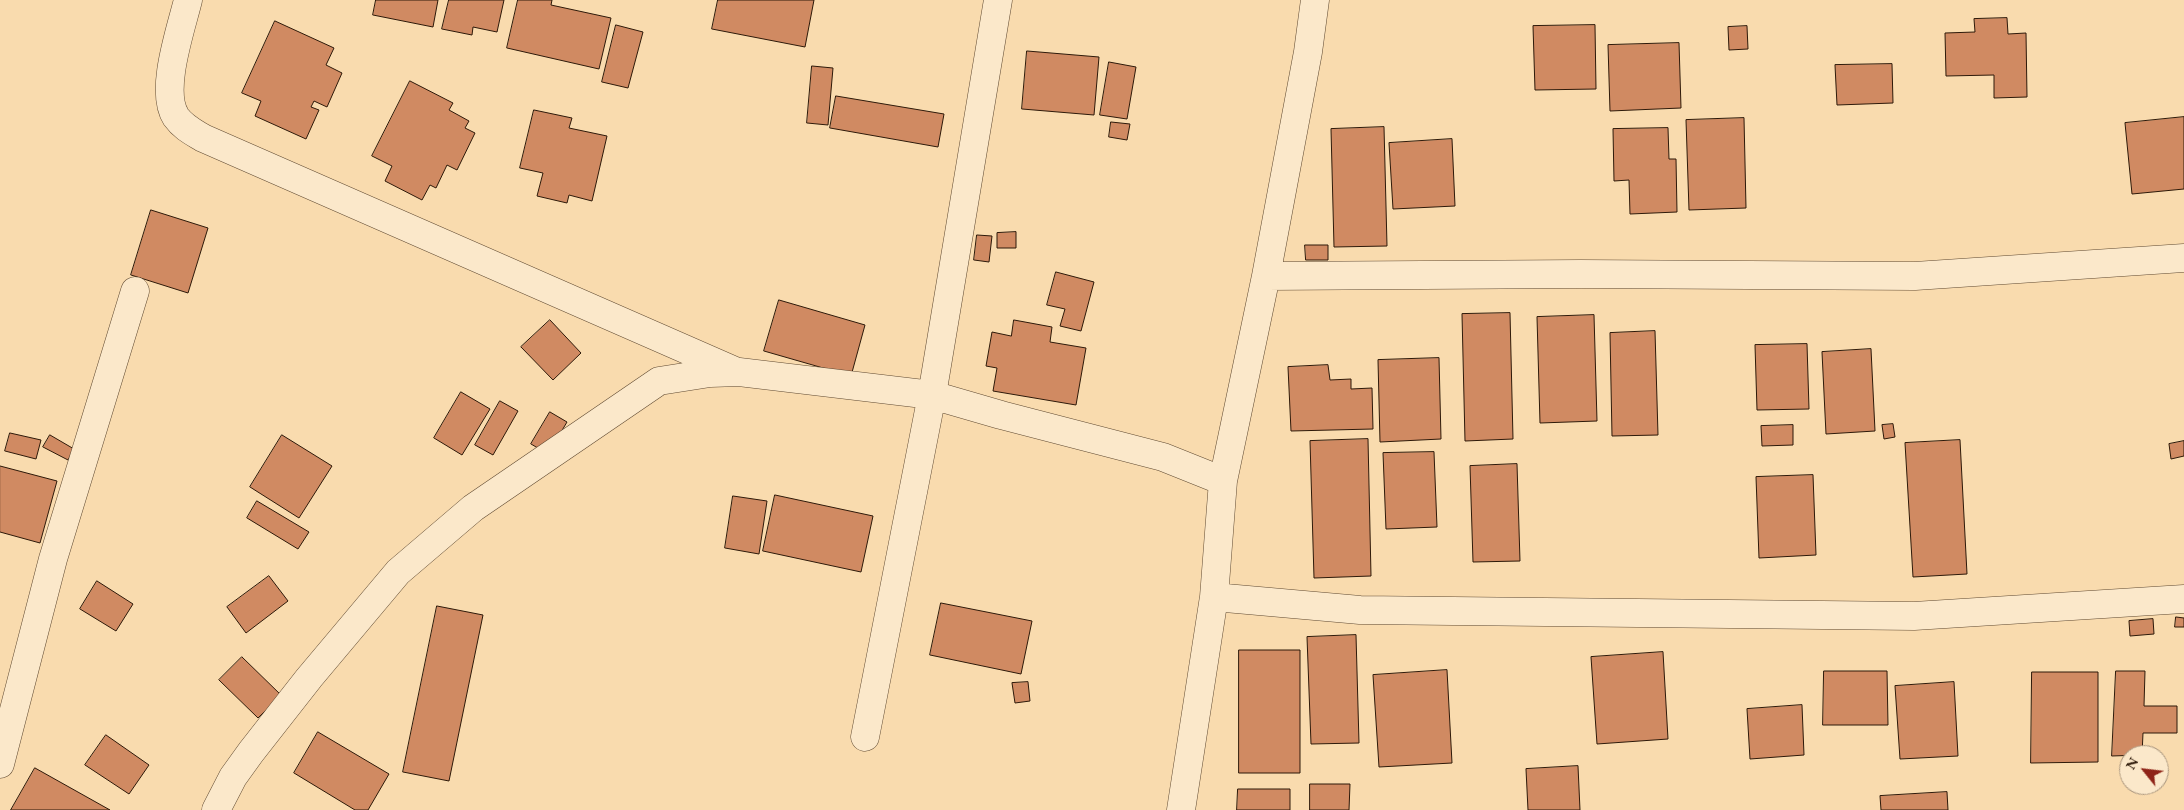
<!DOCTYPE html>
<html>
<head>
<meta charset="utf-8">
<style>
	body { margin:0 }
	#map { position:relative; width:2184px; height:810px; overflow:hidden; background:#f9dbae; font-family:"EB Garamond",serif }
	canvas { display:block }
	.north { position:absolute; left:2119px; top:745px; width:50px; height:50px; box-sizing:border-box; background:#fbe8ca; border:1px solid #a9957d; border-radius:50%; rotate:299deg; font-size:14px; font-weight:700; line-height:20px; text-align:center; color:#2d1909 }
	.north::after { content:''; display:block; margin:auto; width:18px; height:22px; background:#8f2418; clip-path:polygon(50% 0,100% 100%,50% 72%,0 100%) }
</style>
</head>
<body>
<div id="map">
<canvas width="2184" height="810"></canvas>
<div class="north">N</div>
</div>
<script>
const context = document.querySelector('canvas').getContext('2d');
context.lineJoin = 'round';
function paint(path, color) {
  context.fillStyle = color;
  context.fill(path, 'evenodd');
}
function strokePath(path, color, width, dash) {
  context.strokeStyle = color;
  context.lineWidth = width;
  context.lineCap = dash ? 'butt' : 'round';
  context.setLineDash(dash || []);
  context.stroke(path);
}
const building = new Path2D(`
	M 376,0 L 438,0 L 433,27 L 373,15 Z
	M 449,0 L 504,0 L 497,32 L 473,27 L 472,35 L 442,29 Z
	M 518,0 L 552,0 L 551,5 L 611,18 L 599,69 L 507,48 Z
	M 718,0 L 814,0 L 805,47 L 712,29 Z
	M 2007,18 L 2008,34 L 2026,33 L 2027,97 L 1994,98 L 1994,75 L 1946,76 L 1945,33 L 1975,32 L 1974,19 Z
	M 275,21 L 334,48 L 326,65 L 342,73 L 327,107 L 314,101 L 311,107 L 319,110 L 306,139 L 255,116 L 261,101 L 242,93 Z
	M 616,25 L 643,32 L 628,88 L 602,82 Z
	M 1595,25 L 1596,89 L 1535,90 L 1533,26 Z
	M 1747,26 L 1748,49 L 1729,50 L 1728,27 Z
	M 1679,43 L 1681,108 L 1610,111 L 1608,45 Z
	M 1027,51 L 1099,57 L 1094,115 L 1022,109 Z
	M 1109,62 L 1136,67 L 1127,119 L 1100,115 Z
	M 1892,64 L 1893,103 L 1837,105 L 1835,65 Z
	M 812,66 L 833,68 L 828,125 L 807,123 Z
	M 410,81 L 453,103 L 449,110 L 469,121 L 465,128 L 475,133 L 457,170 L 447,165 L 436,188 L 430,185 L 422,200 L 385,181 L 392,166 L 372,156 Z
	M 836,96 L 944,114 L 938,147 L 830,128 Z
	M 534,110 L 572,118 L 569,128 L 607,136 L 592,201 L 569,195 L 567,203 L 537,196 L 543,173 L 520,168 Z
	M 2184,117 L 2184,189 L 2132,194 L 2125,123 Z
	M 1744,118 L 1746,208 L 1689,210 L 1686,120 Z
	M 1111,122 L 1130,124 L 1127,140 L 1109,137 Z
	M 1384,127 L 1387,246 L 1334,247 L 1331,129 Z
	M 1668,128 L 1669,159 L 1676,159 L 1677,212 L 1630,214 L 1629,180 L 1614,181 L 1613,129 Z
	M 1452,139 L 1455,206 L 1393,209 L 1389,143 Z
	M 151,210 L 208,228 L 188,293 L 131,275 Z
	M 1016,232 L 1016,248 L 997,248 L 997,233 Z
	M 977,235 L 992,236 L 989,262 L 974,260 Z
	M 1305,245 L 1328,245 L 1328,260 L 1306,260 Z
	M 1056,272 L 1094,282 L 1081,331 L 1060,326 L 1065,309 L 1047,305 Z
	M 779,300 L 865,325 L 851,376 L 764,351 Z
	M 1510,313 L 1513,439 L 1465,441 L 1462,314 Z
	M 1594,315 L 1597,421 L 1540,423 L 1537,317 Z
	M 550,320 L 581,353 L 553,380 L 521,347 Z
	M 1014,320 L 1052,327 L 1050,342 L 1086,348 L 1076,405 L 993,391 L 997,368 L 986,366 L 992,332 L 1011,336 Z
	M 1655,331 L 1658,435 L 1612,436 L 1610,333 Z
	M 1807,344 L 1809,409 L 1757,410 L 1755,345 Z
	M 1871,349 L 1875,431 L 1826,434 L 1822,352 Z
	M 1439,358 L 1441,439 L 1380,442 L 1378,360 Z
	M 1328,365 L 1330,380 L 1351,379 L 1351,389 L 1372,388 L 1373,429 L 1291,431 L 1288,367 Z
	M 461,392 L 490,409 L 462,455 L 434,438 Z
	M 500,401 L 518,411 L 493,455 L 475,445 Z
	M 550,412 L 567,422 L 548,454 L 531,444 Z
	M 1893,424 L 1895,437 L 1884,439 L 1882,425 Z
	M 1793,425 L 1793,445 L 1762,446 L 1761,426 Z
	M 10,433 L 41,440 L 36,459 L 5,451 Z
	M 50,435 L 74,449 L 68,460 L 43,447 Z
	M 282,435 L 332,466 L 299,518 L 250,487 Z
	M 1368,439 L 1371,576 L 1314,578 L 1310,441 Z
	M 1960,440 L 1967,574 L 1913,577 L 1905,443 Z
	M 2184,441 L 2184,456 L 2171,459 L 2169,444 Z
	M 1434,452 L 1437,527 L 1386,529 L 1383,453 Z
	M 1517,464 L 1520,561 L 1473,562 L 1470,466 Z
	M 0,466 L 57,481 L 40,543 L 0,532 Z
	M 1813,475 L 1816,555 L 1759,558 L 1756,477 Z
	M 775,495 L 873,516 L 861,572 L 763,551 Z
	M 733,496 L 767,501 L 759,554 L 725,548 Z
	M 257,501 L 309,532 L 298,549 L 247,518 Z
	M 269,576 L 288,601 L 246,633 L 227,607 Z
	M 97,581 L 133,604 L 116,631 L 80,609 Z
	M 941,603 L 1032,621 L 1021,674 L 930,655 Z
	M 437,606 L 483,615 L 449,781 L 403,772 Z
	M 2176,617 L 2184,618 L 2184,627 L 2175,627 Z
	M 2153,619 L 2154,634 L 2130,636 L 2129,621 Z
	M 1356,635 L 1359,743 L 1311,744 L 1307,637 Z
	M 1239,650 L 1300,650 L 1300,773 L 1239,773 Z
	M 1663,652 L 1668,739 L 1597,744 L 1591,657 Z
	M 242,657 L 281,695 L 258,718 L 219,680 Z
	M 1447,670 L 1452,763 L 1379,767 L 1373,675 Z
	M 1824,671 L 1887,671 L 1888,725 L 1823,725 Z
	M 2116,671 L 2145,671 L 2144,706 L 2177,706 L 2177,733 L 2143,733 L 2142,755 L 2112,756 Z
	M 2032,672 L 2098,672 L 2098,762 L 2031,763 Z
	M 1028,682 L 1030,701 L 1015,703 L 1012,683 Z
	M 1954,682 L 1958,756 L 1900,759 L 1895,686 Z
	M 1802,705 L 1804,755 L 1750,759 L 1747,709 Z
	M 318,732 L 389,774 L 368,810 L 355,810 L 294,773 Z
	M 106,735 L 149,765 L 129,794 L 85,765 Z
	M 1578,766 L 1580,810 L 1528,810 L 1526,769 Z
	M 35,768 L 110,810 L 11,810 Z
	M 1310,784 L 1350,784 L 1349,810 L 1310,810 Z
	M 1238,789 L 1290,789 L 1290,810 L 1237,810 Z
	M 1947,792 L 1948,810 L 1881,810 L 1880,796 Z`);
paint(building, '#d08a62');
strokePath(building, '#2d1909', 1);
const minor = new Path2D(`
	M 188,0 C 181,29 159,91 176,117 C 183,127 193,132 203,138 L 735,371
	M 1266,276 L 1581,274 L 1915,276 L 2184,258
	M 1214,597 L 1360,610 L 1914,616 L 2184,599
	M 865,737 L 932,395 L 1001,415 L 1163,457 L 1223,481
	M 0,764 L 53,559 L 135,291
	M 216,810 L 233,777 L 251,752 L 309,678 L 398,572 L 473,508 L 659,381 L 710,373 L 739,372 L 932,395 L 998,0
	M 1181,810 L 1214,597 L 1223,481 L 1266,276 L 1308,52 L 1315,0`);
strokePath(minor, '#604a32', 29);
strokePath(minor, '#fbe8ca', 28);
</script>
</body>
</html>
